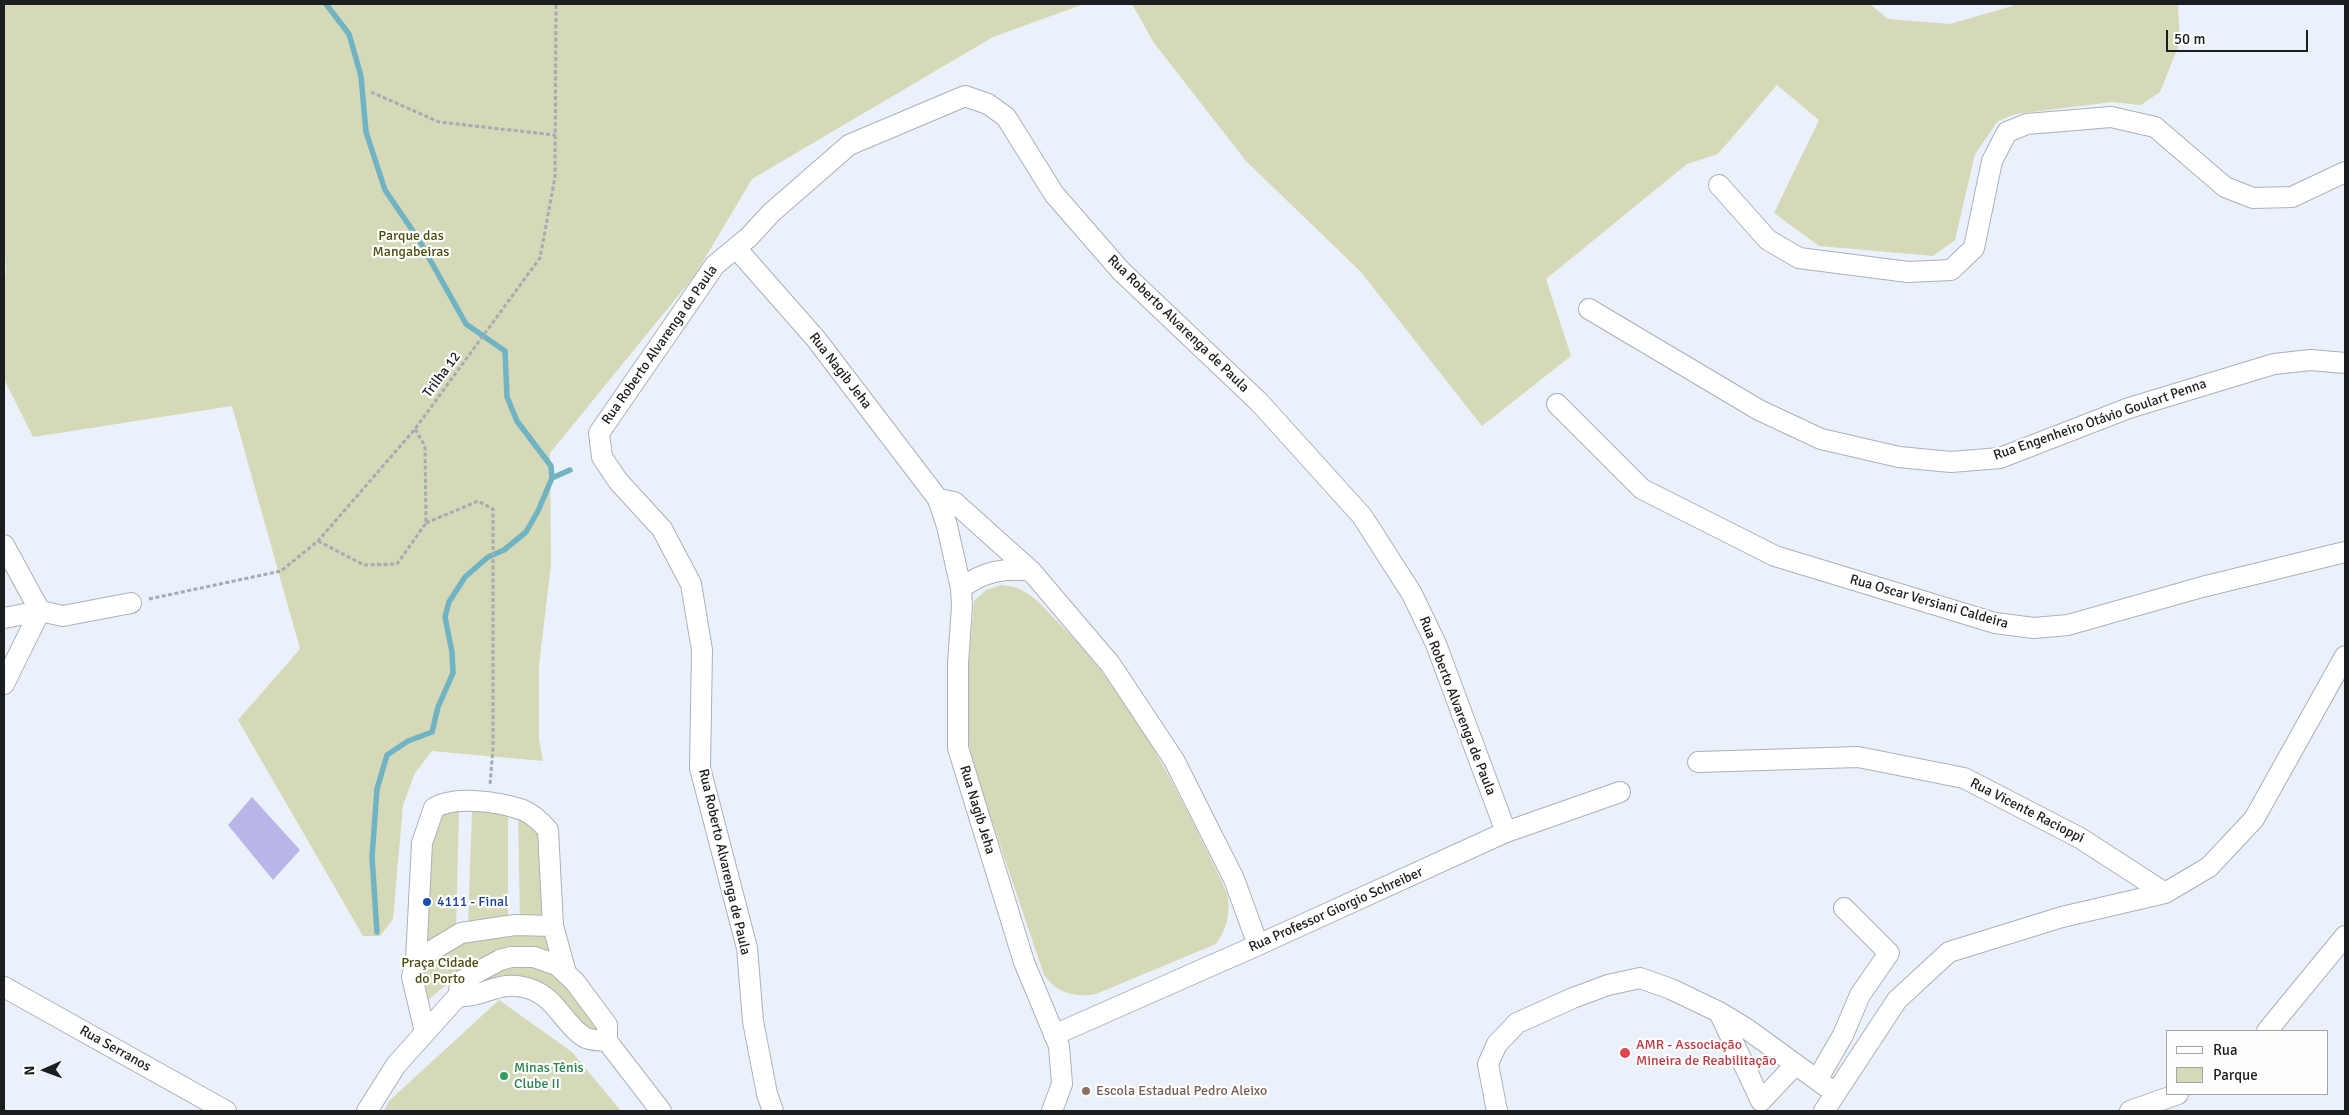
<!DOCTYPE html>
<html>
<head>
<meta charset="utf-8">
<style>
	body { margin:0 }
	#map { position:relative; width:2349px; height:1115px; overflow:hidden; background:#eaf1fa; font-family:Signika,sans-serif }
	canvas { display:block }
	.frame { position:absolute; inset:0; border:5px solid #1b1e21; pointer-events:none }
	.legend { position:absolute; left:2166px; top:1030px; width:162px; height:65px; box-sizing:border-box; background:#fefefe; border:1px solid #a3a4a6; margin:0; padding:6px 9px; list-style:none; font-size:15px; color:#1b1e21 }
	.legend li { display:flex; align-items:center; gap:10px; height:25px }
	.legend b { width:25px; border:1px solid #a3a4a6 }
	.north { position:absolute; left:20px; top:1045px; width:50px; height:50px; -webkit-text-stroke:4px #fefefe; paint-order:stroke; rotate:268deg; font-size:14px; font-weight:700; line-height:20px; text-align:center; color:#1b1e21 }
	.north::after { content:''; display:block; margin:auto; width:18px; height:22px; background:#1b1e21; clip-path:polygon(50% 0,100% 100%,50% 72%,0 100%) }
	.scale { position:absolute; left:2166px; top:30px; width:142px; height:22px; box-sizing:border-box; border:2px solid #1b1e21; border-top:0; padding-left:6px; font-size:15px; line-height:18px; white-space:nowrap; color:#1b1e21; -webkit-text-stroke:4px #fefefe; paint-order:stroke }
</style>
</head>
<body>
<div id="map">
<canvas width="2349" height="1115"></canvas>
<div class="frame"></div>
<ul class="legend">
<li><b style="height:6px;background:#fff"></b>Rua</li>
<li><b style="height:14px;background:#d6d9b7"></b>Parque</li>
</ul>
<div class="north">N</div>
<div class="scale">50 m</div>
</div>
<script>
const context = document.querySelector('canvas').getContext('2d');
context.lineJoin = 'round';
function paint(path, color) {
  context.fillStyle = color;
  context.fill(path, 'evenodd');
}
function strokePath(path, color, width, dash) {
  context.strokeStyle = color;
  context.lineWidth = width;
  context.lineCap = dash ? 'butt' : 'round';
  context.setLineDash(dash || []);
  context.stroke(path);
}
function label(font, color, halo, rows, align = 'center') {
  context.font = font + ' Signika,sans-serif';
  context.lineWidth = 4.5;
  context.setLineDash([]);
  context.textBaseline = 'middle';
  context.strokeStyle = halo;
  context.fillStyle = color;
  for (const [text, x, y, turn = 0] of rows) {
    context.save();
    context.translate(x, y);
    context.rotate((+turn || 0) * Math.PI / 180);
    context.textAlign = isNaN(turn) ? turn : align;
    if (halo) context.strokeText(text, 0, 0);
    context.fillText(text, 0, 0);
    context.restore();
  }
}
paint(new Path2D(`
	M 4,4 L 1084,4 L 993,37 L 752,179 L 695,275 L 550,453 L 551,565 L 539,665 L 539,739 L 543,761 L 432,751 L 415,773 L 403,805 L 393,919 L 380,936 L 363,936 L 238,720 L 300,649 L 232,406 L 33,437 L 4,379 L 4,282 L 6,271 L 4,235 Z
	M 1132,4 L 1870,4 L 1888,19 L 1950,24 L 2019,4 L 2178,4 L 2180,42 L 2160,92 L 2141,105 L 2112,102 L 2016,114 L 1998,121 L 1975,154 L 1955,240 L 1933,256 L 1819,246 L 1774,213 L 1819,120 L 1777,85 L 1718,154 L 1687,164 L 1546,279 L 1571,356 L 1482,426 L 1361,272 L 1246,161 L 1154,43 Z
	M 1001,585 C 1028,586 1041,605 1059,623 C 1117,682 1159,753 1195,827 C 1206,850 1218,872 1228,896 C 1230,914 1227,929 1216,944 L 1096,994 C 1074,998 1057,993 1044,975 L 972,762 C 962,709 970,655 974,601 L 986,590 Z
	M 472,808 L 508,816 L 508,922 L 468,927 Z
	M 459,809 L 456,929 L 422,951 L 427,845 L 444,810 Z
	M 518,816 L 542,832 L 546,923 L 520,922 Z
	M 548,934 L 556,957 L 456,977 L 428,1000 L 420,984 L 424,964 L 451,947 L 481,936 Z
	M 523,962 L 563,977 L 602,1035 L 588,1033 L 549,992 L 466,985 Z
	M 499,1000 L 572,1052 L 621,1111 L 384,1111 L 389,1101 Z`), '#d6d9b7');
strokePath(new Path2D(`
	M 326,4 L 349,34 L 361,76 L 366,132 L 385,190 L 419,240 L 466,324 L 505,351 L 507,397 L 517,421 L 551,466 L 552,478 L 538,511 L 526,532 L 504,550 L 488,557 L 465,577 L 449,602 L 445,617 L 452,652 L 453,673 L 438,707 L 432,732 L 408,741 L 387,755 L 377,789 L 372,857 L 377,932
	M 552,478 L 570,470`), '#70b4c3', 5.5);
paint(new Path2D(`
	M 252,797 L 300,850 L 273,880 L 228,825 Z`), '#b8b6e9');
const minor = new Path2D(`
	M 1719,185 L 1768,240 L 1799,258 L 1908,272 L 1951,270 L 1974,248 L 1992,161 L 2007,132 L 2027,124 L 2111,117 L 2155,127 L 2225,187 L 2253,198 L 2292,197 L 2345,172
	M 736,248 L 816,339 L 938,499 L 954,502 L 1031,571 L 1111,665 L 1174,760 L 1234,879 L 1258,945
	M 1589,309 L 1759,410 L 1821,439 L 1899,457 L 1951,462 L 2000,458 L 2129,408 L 2274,364 L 2311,360 L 2345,363
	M 1557,404 L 1642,489 L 1775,556 L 1995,623 L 2034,628 L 2068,625 L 2202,587 L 2345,552
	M 938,499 L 947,526 L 961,588 L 962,606 L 958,663 L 958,748 L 1024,962 L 1059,1046 L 1062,1084 L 1052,1111
	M 4,545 L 40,611
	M 961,588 C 983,572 1004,567 1031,571
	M 4,618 L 40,611 L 63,616 L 131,603
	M 4,684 L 40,611
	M 1698,762 L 1858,757 L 1964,778 L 2080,838 L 2165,893
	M 416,960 L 461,933 L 515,925 L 553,926
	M 4,987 L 226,1111
	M 458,996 C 486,998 499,977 533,990 C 556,999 565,1025 584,1037 C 590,1041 601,1040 607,1041
	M 1719,1012 L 1761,1101 L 1795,1065
	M 2267,1031 L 2345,936
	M 425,1032 L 412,977 L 416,960 L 422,843 L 434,808 C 455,795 500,802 523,810 C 533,814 541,822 548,830 L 553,926 L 566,973
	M 1054,1035 L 1258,945 L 1506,832 L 1620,792
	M 1817,1080 L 1843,1035 L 1860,995 L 1889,953 L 1844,908
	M 367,1111 L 396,1065 L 458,996 L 461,981 L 500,960 L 511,957 L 534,957 L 557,965 L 575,982 L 607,1025 L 607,1041 L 661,1111
	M 773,1111 L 767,1094 L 753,1021 L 747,948 L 700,768 L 702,650 L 691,584 L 662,529 L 618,481 L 602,457 L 599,433 L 715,265 L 749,237 L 771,213 L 849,145 L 965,96 L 988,104 L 1006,117 L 1054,194 L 1121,271 L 1259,402 L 1362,516 L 1412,594 L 1436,644 L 1506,832
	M 1497,1111 L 1488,1064 L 1497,1044 L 1517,1023 L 1573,998 L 1608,985 L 1640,978 L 1671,989 L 1719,1012 L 1747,1029 L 1835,1093
	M 1824,1111 L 1897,1000 L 1949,952 L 2062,917 L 2165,893 L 2209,867 L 2254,819 L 2345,656
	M 2130,1111 L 2178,1094`);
strokePath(minor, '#aab1b9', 22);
strokePath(new Path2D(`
	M 371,92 L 439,122 L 555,135
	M 426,523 L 478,501 L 493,509 L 493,748 L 490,785
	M 318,541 L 364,565 L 397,564 L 426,523 L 425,446 L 415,429
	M 149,599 L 281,571 L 318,541 L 415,429 L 540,258 L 555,177 L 556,4`), '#a5abb2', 3, [4, 2.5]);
strokePath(minor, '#fff', 20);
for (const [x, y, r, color] of [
	[427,902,5,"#1a4fb4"],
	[1625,1053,6,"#e0444e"],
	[504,1076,5,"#2e9e5b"],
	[1086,1091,5,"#8d6e63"]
]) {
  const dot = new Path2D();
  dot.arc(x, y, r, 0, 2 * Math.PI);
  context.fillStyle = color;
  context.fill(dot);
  strokePath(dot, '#fefefe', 2);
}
label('14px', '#4a4d0e', '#fefefe', [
	["Parque das",411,236],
	["Mangabeiras",411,252],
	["Praça Cidade",440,963],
	["do Porto",440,979]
]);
label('14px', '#1b1e21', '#fefefe', [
	["Rua Roberto Alvarenga de Paula",1178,324,44],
	["Rua Roberto Alvarenga de Paula",660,345,-55],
	["Rua Nagib Jeha",840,371,52],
	["Trilha 12",442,375,-53],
	["Rua Engenheiro Otávio Goulart Penna",2100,420,-19],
	["Rua Oscar Versiani Caldeira",1929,602,16],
	["Rua Roberto Alvarenga de Paula",1457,706,69],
	["Rua Nagib Jeha",977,810,73],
	["Rua Vicente Racioppi",2027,811,27],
	["Rua Roberto Alvarenga de Paula",724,862,77],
	["Rua Professor Giorgio Schreiber",1336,910,-24],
	["Rua Serranos",115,1049,29]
]);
label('14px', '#164399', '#fefefe', [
	["4111 - Final",437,902]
], 'left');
label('14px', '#be3a42', '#fefefe', [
	["AMR - Associação",1636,1045],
	["Mineira de Reabilitação",1636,1061]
], 'left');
label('14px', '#27864d', '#fefefe', [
	["Minas Tênis",514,1068],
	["Clube II",514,1084]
], 'left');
label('14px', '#785e54', '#fefefe', [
	["Escola Estadual Pedro Aleixo",1096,1091]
], 'left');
</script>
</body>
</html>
